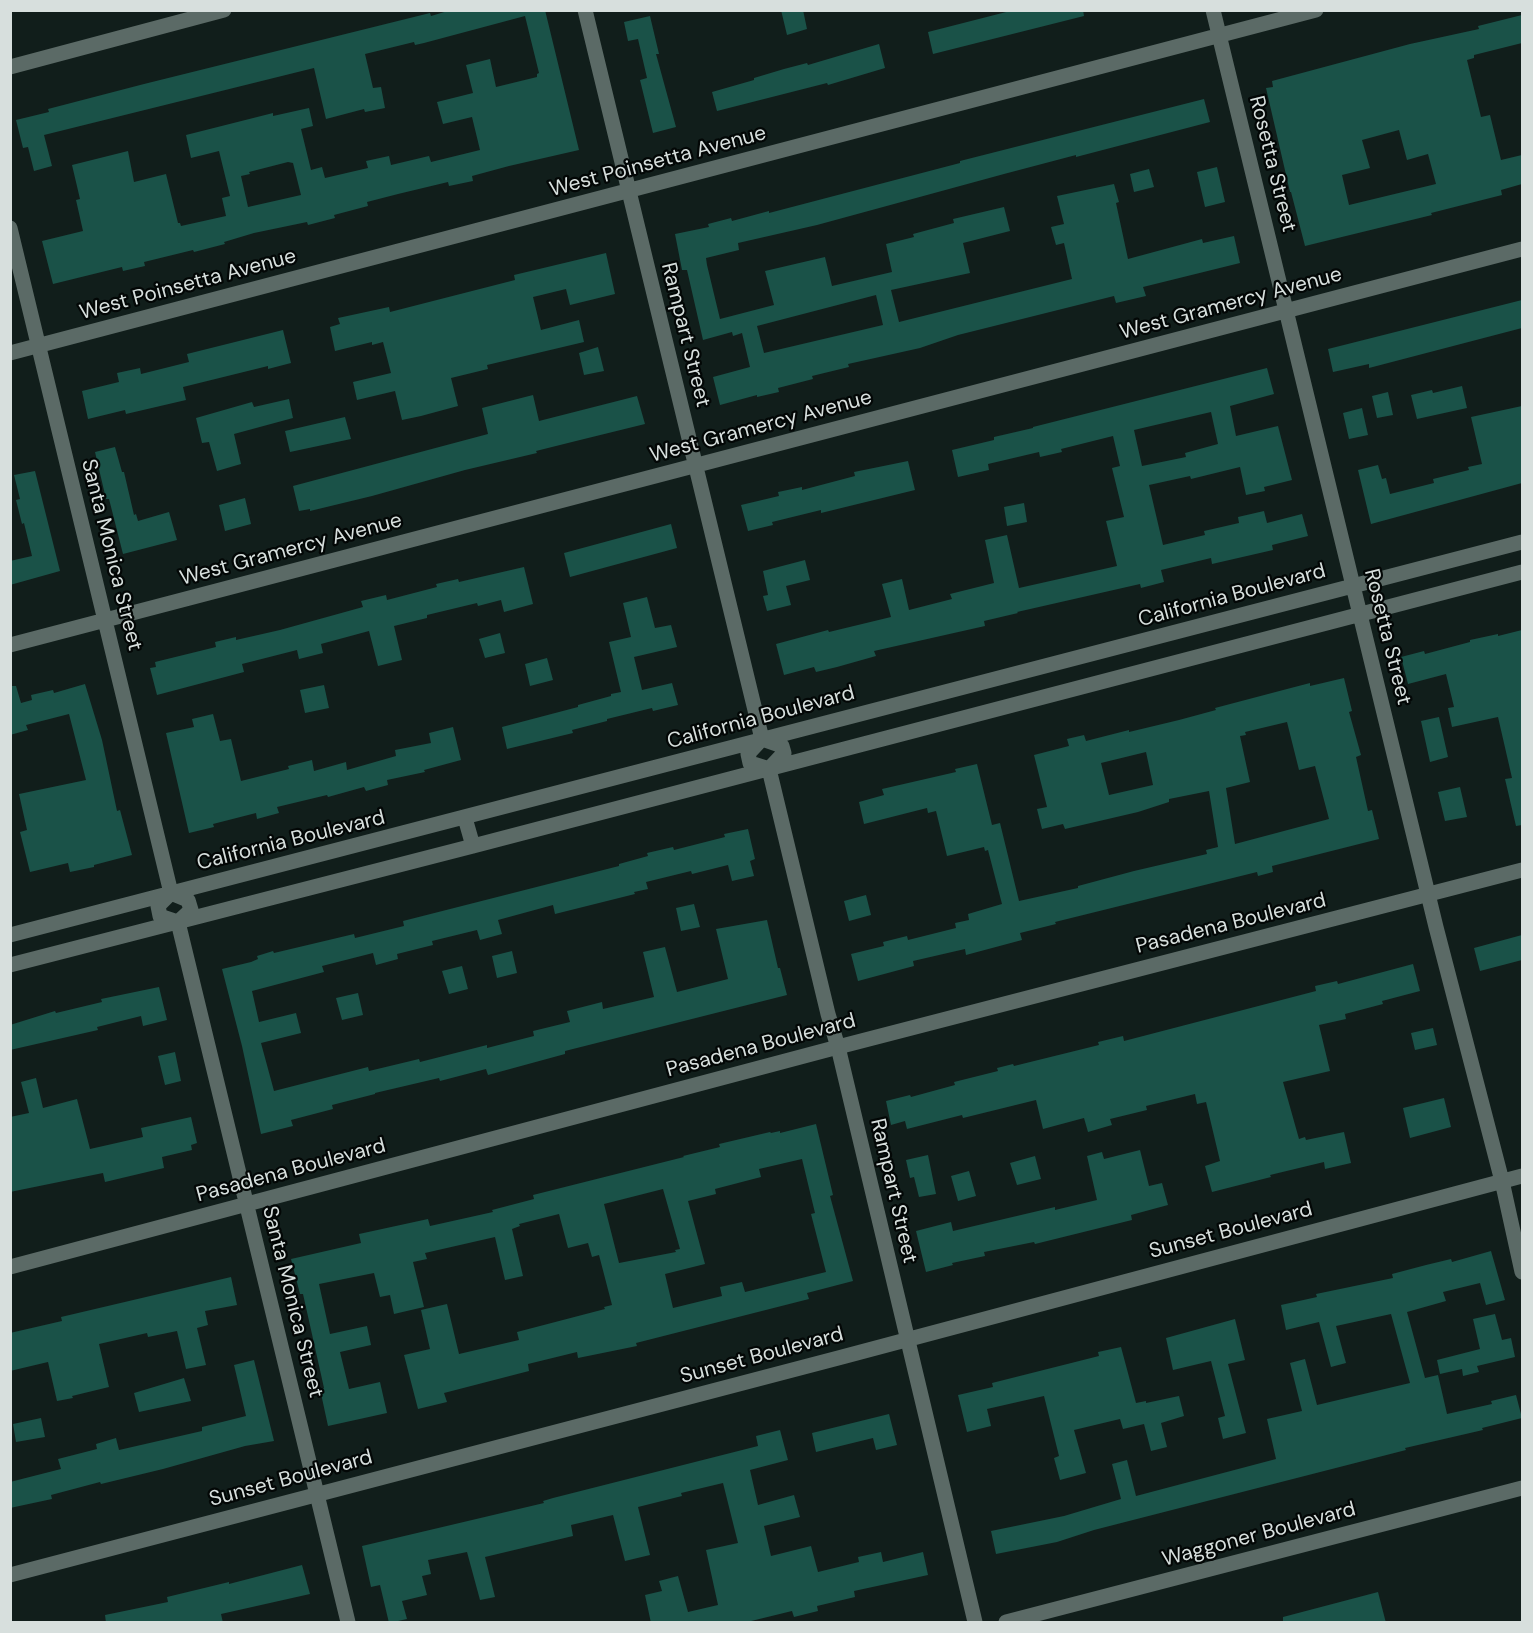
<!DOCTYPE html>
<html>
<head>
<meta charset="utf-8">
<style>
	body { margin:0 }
	#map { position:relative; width:1533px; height:1633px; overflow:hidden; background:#111e1b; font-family:"DM Sans",sans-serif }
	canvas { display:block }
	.frame { position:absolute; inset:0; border:12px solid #d7dfdd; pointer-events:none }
</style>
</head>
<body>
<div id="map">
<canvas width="1533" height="1633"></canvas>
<div class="frame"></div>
</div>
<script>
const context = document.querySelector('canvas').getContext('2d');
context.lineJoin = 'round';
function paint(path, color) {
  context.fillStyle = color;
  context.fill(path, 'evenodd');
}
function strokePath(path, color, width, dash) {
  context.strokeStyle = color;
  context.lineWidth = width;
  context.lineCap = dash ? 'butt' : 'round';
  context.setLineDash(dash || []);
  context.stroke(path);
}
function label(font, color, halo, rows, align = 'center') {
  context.font = font + ' "DM Sans",sans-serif';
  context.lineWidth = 4.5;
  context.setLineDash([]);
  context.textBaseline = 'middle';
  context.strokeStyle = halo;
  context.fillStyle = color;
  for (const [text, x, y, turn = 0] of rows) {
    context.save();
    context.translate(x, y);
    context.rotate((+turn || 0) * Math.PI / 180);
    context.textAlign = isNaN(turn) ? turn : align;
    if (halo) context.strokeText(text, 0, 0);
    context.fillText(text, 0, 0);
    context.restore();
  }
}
paint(new Path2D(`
	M 451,10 L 545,10 L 579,150 L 509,166 L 472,176 L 473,181 L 449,186 L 448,182 L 398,194 L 367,202 L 368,206 L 334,215 L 335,218 L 308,225 L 307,222 L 254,233 L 224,242 L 225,244 L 194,252 L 193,250 L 144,262 L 145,266 L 123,271 L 122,267 L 53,284 L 42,241 L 83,231 L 76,200 L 80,199 L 72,165 L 128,151 L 134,182 L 166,174 L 178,223 L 180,223 L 181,226 L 226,216 L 222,198 L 230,196 L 219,151 L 191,158 L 186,135 L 273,113 L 273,116 L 309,108 L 313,126 L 301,129 L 311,170 L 322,167 L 325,178 L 368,168 L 366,161 L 389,156 L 391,165 L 429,156 L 431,162 L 480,150 L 472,117 L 443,124 L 437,102 L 473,93 L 466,65 L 490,59 L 496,87 L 537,77 L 537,74 L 539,73 L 525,16 L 424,43 L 415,45 L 414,42 L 365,54 L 373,88 L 381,87 L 385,108 L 365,112 L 364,109 L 326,119 L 314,68 L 44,135 L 52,166 L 34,171 L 28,147 L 23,148 L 16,120 L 49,112 L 48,109 L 144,84 L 430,13 L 431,16 ZM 288,162 L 293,163 L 301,195 L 248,207 L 241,176 L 250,174 L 249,172 Z
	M 781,10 L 803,10 L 807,29 L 787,35 Z
	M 1014,10 L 1083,10 L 1084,16 L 933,54 L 928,32 Z
	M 1522,15 L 1522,43 L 1474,55 L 1474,58 L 1467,60 L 1481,117 L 1490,115 L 1501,160 L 1522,155 L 1522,184 L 1501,190 L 1502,195 L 1431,213 L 1432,215 L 1305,246 L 1291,192 L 1290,192 L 1266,88 L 1273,87 L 1272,81 L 1410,44 L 1479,29 L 1478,26 ZM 1399,130 L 1407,160 L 1428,154 L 1436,184 L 1349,205 L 1342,175 L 1370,168 L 1362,140 Z
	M 650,16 L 659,54 L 656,54 L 676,127 L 653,133 L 640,80 L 647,78 L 638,39 L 628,41 L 624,22 Z
	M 879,44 L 885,68 L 828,85 L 827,83 L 717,111 L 712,92 L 754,80 L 754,78 L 784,69 L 807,63 L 808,65 Z
	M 1204,99 L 1210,122 L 1076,157 L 1076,155 L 1004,174 L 817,225 L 738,243 L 739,250 L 706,258 L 707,265 L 720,319 L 774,305 L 765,271 L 825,257 L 832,286 L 892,272 L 886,244 L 914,237 L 913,234 L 954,223 L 953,219 L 1004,207 L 1010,231 L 963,243 L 970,273 L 891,290 L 899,322 L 1072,279 L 1064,243 L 1056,245 L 1051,227 L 1064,224 L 1057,196 L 1114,184 L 1119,202 L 1116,203 L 1128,259 L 1202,239 L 1203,243 L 1234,236 L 1240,263 L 1143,287 L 1146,296 L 1116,303 L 1114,296 L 958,335 L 920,348 L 848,364 L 849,367 L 812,376 L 813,379 L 778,388 L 779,392 L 757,397 L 757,395 L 720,405 L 713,377 L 750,367 L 742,333 L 733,336 L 732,332 L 703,340 L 687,270 L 682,270 L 675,234 L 709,227 L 708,224 L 731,218 L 732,221 L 769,211 L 769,213 L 960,163 L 960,161 ZM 876,295 L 883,325 L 764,353 L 757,326 Z
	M 1217,167 L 1225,202 L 1205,207 L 1197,172 Z
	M 1149,169 L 1154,187 L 1134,192 L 1130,174 Z
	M 606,253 L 615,294 L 570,305 L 566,289 L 533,297 L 541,330 L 579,320 L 584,342 L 487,365 L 488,369 L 451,378 L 458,406 L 421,416 L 402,420 L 395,391 L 357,400 L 353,382 L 391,373 L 383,342 L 372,345 L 372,342 L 335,351 L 330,327 L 340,324 L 338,318 L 389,307 L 390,312 L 515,280 L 514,275 Z
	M 1522,300 L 1522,328 L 1369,368 L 1369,364 L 1333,372 L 1328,349 Z
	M 283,330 L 291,363 L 268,369 L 268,366 L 183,387 L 186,400 L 126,414 L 125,410 L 88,419 L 82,391 L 119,382 L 117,373 L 140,368 L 141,374 L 189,362 L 187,354 Z
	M 598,347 L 604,371 L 584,375 L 579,353 Z
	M 1267,368 L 1274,394 L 1230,406 L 1236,436 L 1278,426 L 1292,480 L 1264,487 L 1265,491 L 1246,495 L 1240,467 L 1191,479 L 1190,476 L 1149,485 L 1163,545 L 1205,535 L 1204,531 L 1239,523 L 1238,517 L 1264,511 L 1267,523 L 1302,514 L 1308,536 L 1272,545 L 1273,550 L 1212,564 L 1211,558 L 1161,570 L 1164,582 L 1141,588 L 1140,584 L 1017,612 L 1018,613 L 984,621 L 985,626 L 874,651 L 876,656 L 837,667 L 816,672 L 814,667 L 784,675 L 776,644 L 828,630 L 829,632 L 891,617 L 882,584 L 902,579 L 909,610 L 952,599 L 950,594 L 994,583 L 985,540 L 1007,535 L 1019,588 L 1117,566 L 1106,521 L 1124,517 L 1112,468 L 1120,466 L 1113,436 L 1061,449 L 1062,452 L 1040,457 L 1039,452 L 988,464 L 989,470 L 958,477 L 952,450 L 994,440 L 994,437 L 1033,428 L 1033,427 ZM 1211,412 L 1218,444 L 1185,453 L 1186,457 L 1142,466 L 1134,430 Z
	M 1462,386 L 1467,408 L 1417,419 L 1411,395 L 1432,390 L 1433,393 Z
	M 1388,392 L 1393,415 L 1377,418 L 1372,396 Z
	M 533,395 L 539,421 L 637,396 L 645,424 L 576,441 L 536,451 L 537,453 L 465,470 L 372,496 L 310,511 L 310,509 L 299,511 L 293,486 L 488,434 L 482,408 Z
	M 289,399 L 293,418 L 234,434 L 241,464 L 217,471 L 209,442 L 202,443 L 196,418 L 252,402 L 254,407 Z
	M 1522,406 L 1522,483 L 1371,524 L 1358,470 L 1378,465 L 1382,479 L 1386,478 L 1390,494 L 1434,483 L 1433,479 L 1469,470 L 1468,467 L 1482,464 L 1471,417 Z
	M 1362,408 L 1368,435 L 1349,439 L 1343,413 Z
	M 345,417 L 351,439 L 290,452 L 285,431 Z
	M 115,447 L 122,472 L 124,472 L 134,515 L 136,514 L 138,521 L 169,512 L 177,540 L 123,554 L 109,499 L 106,499 L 95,452 Z
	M 908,461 L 915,490 L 821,513 L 821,510 L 772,522 L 773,525 L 748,531 L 741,505 L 779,496 L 778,492 L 802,487 L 802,490 L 855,476 L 854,472 Z
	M 35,471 L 60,571 L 10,585 L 10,561 L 32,556 L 24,523 L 22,524 L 16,500 L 20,499 L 14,475 Z
	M 245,498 L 251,524 L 225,531 L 219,505 Z
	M 1024,503 L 1027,522 L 1007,526 L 1004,507 Z
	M 671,524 L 677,548 L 570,577 L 564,553 Z
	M 805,560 L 810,580 L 786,586 L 791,605 L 767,611 L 763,596 L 768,595 L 763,571 Z
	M 524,567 L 533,604 L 504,612 L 501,600 L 478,606 L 477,603 L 427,615 L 427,618 L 394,626 L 402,660 L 378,666 L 369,631 L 321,644 L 323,653 L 299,659 L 297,650 L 242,664 L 244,672 L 157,695 L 150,668 L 156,667 L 155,662 L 216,647 L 215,642 L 236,637 L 236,640 L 280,630 L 363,607 L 361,601 L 386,595 L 387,600 L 437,587 L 436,584 L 458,579 L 459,582 Z
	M 647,597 L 655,628 L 671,625 L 677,647 L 634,657 L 642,690 L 672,683 L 678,705 L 653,711 L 652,708 L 607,719 L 607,721 L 572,730 L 573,733 L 507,749 L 502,727 L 578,707 L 578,705 L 611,696 L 611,694 L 621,692 L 609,642 L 631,637 L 623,603 Z
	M 1522,630 L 1522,825 L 1516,826 L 1505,779 L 1512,778 L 1498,717 L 1452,727 L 1448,708 L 1454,707 L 1446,674 L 1408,684 L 1401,657 L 1424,651 L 1425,654 L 1470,642 L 1470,640 L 1498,634 L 1498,636 Z
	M 500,633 L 505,653 L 485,658 L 479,639 Z
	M 547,658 L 553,680 L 530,686 L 525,664 Z
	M 1344,678 L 1352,711 L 1349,712 L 1361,755 L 1356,757 L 1368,811 L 1372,810 L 1379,839 L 1272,866 L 1273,872 L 1258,876 L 1257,872 L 1055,922 L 1056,924 L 1020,933 L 1022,940 L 966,955 L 965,949 L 913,961 L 914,966 L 858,981 L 851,954 L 884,946 L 883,942 L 907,936 L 908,940 L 956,928 L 955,923 L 969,920 L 968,914 L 1002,904 L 988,850 L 985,851 L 984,847 L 947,856 L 936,811 L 928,813 L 927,808 L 864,824 L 859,802 L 884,795 L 882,789 L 956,772 L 955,769 L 977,764 L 992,825 L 1000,823 L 1019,901 L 1078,888 L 1078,886 L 1134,871 L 1207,854 L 1206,850 L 1218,847 L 1209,791 L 1169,799 L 1169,802 L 1138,812 L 1065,829 L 1063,824 L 1042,829 L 1037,809 L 1047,807 L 1034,755 L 1069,746 L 1067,739 L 1084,735 L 1086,741 L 1129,730 L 1129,732 L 1179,720 L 1216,710 L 1215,708 L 1287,689 L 1310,683 L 1310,686 ZM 1287,722 L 1299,770 L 1315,766 L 1329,819 L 1235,844 L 1226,788 L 1250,782 L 1240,736 L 1246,735 L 1245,732 ZM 1146,752 L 1153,785 L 1109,795 L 1101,763 Z
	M 85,684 L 102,740 L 117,811 L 120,810 L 132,855 L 94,865 L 94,867 L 70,872 L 68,863 L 30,872 L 20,832 L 27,830 L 19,794 L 86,780 L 69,714 L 26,725 L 28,730 L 10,735 L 10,686 L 16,686 L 21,703 L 32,700 L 31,695 L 53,690 L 54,693 Z
	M 324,685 L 329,708 L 305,713 L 300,690 Z
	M 213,714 L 220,741 L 231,739 L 241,781 L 289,769 L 288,766 L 312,760 L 314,771 L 346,762 L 347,770 L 396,756 L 395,750 L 431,743 L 429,733 L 453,727 L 461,760 L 424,770 L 425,772 L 387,780 L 388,785 L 366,791 L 364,787 L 328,797 L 327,795 L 277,807 L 279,813 L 257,819 L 256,813 L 213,824 L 214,827 L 189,833 L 166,733 L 194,727 L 192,719 Z
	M 1439,717 L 1448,757 L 1430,762 L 1421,721 Z
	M 1460,787 L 1467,817 L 1445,821 L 1438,792 Z
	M 748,829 L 755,859 L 750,861 L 754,876 L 732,881 L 728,865 L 692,874 L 691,871 L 646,882 L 648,889 L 634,892 L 635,894 L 555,914 L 553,905 L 498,920 L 502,934 L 480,940 L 477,930 L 432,941 L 433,945 L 397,954 L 398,959 L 376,965 L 373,953 L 322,966 L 324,972 L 252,991 L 259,1022 L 296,1013 L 301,1033 L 261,1043 L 274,1091 L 368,1067 L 369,1071 L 419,1059 L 420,1062 L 487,1045 L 487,1048 L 534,1036 L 533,1031 L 570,1022 L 567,1011 L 602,1002 L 603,1009 L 654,997 L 643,952 L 665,947 L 677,992 L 728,979 L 716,929 L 767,920 L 778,968 L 780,968 L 787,995 L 565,1051 L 565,1054 L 488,1075 L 486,1069 L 440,1081 L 439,1078 L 375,1093 L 375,1094 L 332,1105 L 333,1109 L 291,1120 L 293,1126 L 261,1134 L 242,1046 L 222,969 L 251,962 L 258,959 L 257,956 L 273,951 L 274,953 L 354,934 L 355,938 L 404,926 L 403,921 L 619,866 L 619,864 L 648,856 L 647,853 L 673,847 L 674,850 L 725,837 L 724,834 Z
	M 866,895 L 871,915 L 849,921 L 844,901 Z
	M 694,904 L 700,927 L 681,931 L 676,908 Z
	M 1522,935 L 1522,960 L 1480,971 L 1474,948 Z
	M 512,951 L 517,973 L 497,978 L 492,956 Z
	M 1413,964 L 1420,991 L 1382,1001 L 1383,1004 L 1345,1014 L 1346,1019 L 1319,1025 L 1330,1071 L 1283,1082 L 1299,1139 L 1305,1137 L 1306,1140 L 1344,1132 L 1351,1163 L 1325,1169 L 1324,1162 L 1270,1175 L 1271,1177 L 1212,1192 L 1205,1166 L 1220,1161 L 1206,1102 L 1197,1104 L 1195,1094 L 1146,1106 L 1147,1110 L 1110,1119 L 1112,1125 L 1088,1132 L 1084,1118 L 1043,1129 L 1036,1100 L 963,1118 L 962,1115 L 907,1129 L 905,1121 L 891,1125 L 886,1101 L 910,1095 L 911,1097 L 955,1085 L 954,1082 L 998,1071 L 997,1068 L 1013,1064 L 1014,1066 L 1099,1045 L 1098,1042 L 1123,1036 L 1124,1041 L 1316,991 L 1315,986 L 1337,981 L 1338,984 Z
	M 462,966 L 468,989 L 449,994 L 442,971 Z
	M 159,987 L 167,1020 L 143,1026 L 141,1016 L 97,1027 L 98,1030 L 10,1050 L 10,1025 L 55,1011 L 56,1013 L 102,1002 L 101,999 Z
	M 358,993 L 363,1015 L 342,1020 L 336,998 Z
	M 1433,1028 L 1437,1045 L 1415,1050 L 1411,1033 Z
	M 175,1052 L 181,1081 L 165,1085 L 158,1056 Z
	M 36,1078 L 43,1108 L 77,1099 L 90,1149 L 143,1137 L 141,1128 L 191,1117 L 197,1143 L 191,1145 L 192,1150 L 162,1157 L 164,1168 L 105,1182 L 103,1173 L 10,1192 L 10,1117 L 29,1113 L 21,1082 Z
	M 1444,1098 L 1451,1127 L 1410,1138 L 1403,1108 Z
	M 816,1124 L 833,1195 L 830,1196 L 853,1281 L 807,1293 L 809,1299 L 636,1343 L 637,1346 L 578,1358 L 577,1352 L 528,1364 L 529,1371 L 444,1393 L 447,1402 L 418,1409 L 404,1355 L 430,1349 L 421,1310 L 447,1304 L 459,1354 L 519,1340 L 517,1332 L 605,1309 L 604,1307 L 612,1305 L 599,1255 L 592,1257 L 588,1243 L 568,1248 L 559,1214 L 519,1224 L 520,1226 L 512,1229 L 523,1276 L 505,1280 L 495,1237 L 425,1253 L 427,1259 L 413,1262 L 424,1307 L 394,1314 L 390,1295 L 380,1297 L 374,1273 L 319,1284 L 330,1334 L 367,1326 L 371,1345 L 340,1352 L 349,1389 L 380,1382 L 387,1413 L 328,1426 L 320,1389 L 324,1388 L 303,1294 L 300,1294 L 291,1259 L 361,1243 L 359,1234 L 428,1219 L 430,1226 L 493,1212 L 492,1210 L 534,1199 L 533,1195 L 684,1157 L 683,1156 L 720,1147 L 719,1144 L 770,1132 L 771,1133 L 780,1131 L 780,1133 ZM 802,1159 L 815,1213 L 811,1214 L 826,1272 L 745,1292 L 742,1282 L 720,1287 L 722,1296 L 673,1308 L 665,1274 L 705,1264 L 688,1201 L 716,1194 L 715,1189 L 761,1177 L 759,1169 ZM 663,1189 L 680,1249 L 675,1250 L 676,1252 L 619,1263 L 604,1204 Z
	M 1140,1150 L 1149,1186 L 1162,1183 L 1168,1205 L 1131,1215 L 1132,1220 L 1035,1244 L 1034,1242 L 984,1252 L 985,1256 L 952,1263 L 953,1265 L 926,1272 L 916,1231 L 951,1222 L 953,1231 L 1055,1207 L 1055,1210 L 1097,1200 L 1087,1156 L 1102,1152 L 1104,1159 Z
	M 928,1155 L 936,1194 L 919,1197 L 914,1177 L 910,1178 L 906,1160 Z
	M 1035,1156 L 1041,1179 L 1017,1185 L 1010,1163 Z
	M 969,1171 L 976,1196 L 958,1201 L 951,1176 Z
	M 1491,1251 L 1505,1300 L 1486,1305 L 1480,1283 L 1443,1292 L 1446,1301 L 1407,1312 L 1425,1378 L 1438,1375 L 1447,1414 L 1492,1404 L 1491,1401 L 1516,1395 L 1522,1418 L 1482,1428 L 1483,1430 L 1405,1448 L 1406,1450 L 1094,1530 L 1057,1542 L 996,1554 L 991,1531 L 1064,1516 L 1121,1499 L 1112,1464 L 1127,1460 L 1136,1496 L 1276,1459 L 1267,1419 L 1302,1411 L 1290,1363 L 1305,1359 L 1317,1405 L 1410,1383 L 1391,1314 L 1336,1326 L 1346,1363 L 1331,1367 L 1319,1322 L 1286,1330 L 1281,1305 L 1317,1297 L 1316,1294 L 1393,1278 L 1392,1274 L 1426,1265 L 1451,1259 L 1452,1262 Z
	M 231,1277 L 237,1305 L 205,1311 L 208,1325 L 197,1328 L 206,1365 L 186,1369 L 177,1331 L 148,1337 L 147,1333 L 99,1344 L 109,1387 L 72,1396 L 73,1398 L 57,1401 L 48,1362 L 10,1371 L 10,1333 L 62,1321 L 61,1317 Z
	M 1495,1314 L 1502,1340 L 1511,1338 L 1515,1357 L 1477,1366 L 1479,1372 L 1463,1376 L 1462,1369 L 1440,1374 L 1437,1360 L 1480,1349 L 1473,1319 Z
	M 1235,1319 L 1245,1360 L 1228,1364 L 1246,1433 L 1223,1439 L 1218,1418 L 1225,1416 L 1211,1361 L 1173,1370 L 1166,1338 Z
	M 1121,1347 L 1136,1403 L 1146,1401 L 1146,1403 L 1179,1396 L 1184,1416 L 1161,1423 L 1167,1447 L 1151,1451 L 1144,1424 L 1123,1429 L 1120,1419 L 1074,1430 L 1086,1473 L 1060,1480 L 1054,1458 L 1059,1456 L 1044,1396 L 987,1409 L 991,1426 L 967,1432 L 958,1395 L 993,1387 L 992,1383 L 1099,1356 L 1098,1352 Z
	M 254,1360 L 274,1441 L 245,1446 L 163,1469 L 101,1484 L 100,1482 L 51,1495 L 52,1499 L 10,1508 L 10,1482 L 61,1469 L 58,1459 L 97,1449 L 96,1444 L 116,1438 L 119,1450 L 202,1431 L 202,1427 L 246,1416 L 234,1365 Z
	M 184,1378 L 191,1401 L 139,1412 L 134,1393 Z
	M 889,1414 L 897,1445 L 876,1450 L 873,1438 L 816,1452 L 812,1433 Z
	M 41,1418 L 45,1437 L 16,1442 L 13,1424 Z
	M 780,1430 L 788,1460 L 750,1470 L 758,1505 L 794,1495 L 800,1517 L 764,1526 L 771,1556 L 811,1546 L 818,1572 L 859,1562 L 858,1557 L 881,1552 L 883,1562 L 923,1552 L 928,1575 L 854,1591 L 855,1597 L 817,1606 L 818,1611 L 794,1617 L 792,1611 L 743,1623 L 651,1623 L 645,1595 L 662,1591 L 659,1581 L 678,1576 L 688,1612 L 718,1605 L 706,1550 L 738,1543 L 723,1483 L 681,1493 L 682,1496 L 638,1507 L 650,1555 L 625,1561 L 613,1515 L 571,1525 L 573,1536 L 485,1557 L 495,1597 L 480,1600 L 467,1552 L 428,1560 L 431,1574 L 422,1576 L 427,1595 L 402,1601 L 407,1619 L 389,1623 L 380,1585 L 371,1587 L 362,1546 L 544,1503 L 543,1501 L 553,1498 L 758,1446 L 756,1436 Z
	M 302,1565 L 310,1594 L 221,1614 L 223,1623 L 106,1623 L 105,1615 L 168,1602 L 167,1597 L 229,1582 L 229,1584 Z
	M 1378,1592 L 1386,1623 L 1283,1623 L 1283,1617 Z`), '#1a5248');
strokePath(new Path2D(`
	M 585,10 L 762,739
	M 1213,10 L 1436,927 L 1502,1181 L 1522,1272
	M 10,67 L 224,10
	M 10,228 L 171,893
	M 10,353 L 1316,10
	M 10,645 L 1522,249
	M 762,739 L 782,746 L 784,753 L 769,769
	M 761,740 L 748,754 L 750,763 L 769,769
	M 769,769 L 828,1014 L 838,1047 L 975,1622
	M 465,818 L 473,846
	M 171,893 L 188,900 L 191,910 L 178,922
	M 171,893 L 158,906 L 160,916 L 178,922
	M 178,922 L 348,1622
	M 10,935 L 1522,542
	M 10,965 L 473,846 L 1522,572
	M 10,1267 L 838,1047 L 1522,870
	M 10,1575 L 842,1357 L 1522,1176`), '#5b6a66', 15);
strokePath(new Path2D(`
	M 1006,1622 L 1522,1488`), '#5b6a66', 15);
label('21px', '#d7dfdd', '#030706', [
	["West Poinsetta Avenue",658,162,-15],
	["Rosetta Street",1272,164,76],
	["West Poinsetta Avenue",188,285,-15],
	["West Gramercy Avenue",1231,304,-15],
	["Rampart Street",685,335,76],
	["West Gramercy Avenue",761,427,-15],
	["West Gramercy Avenue",291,550,-15],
	["Santa Monica Street",111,555,76],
	["California Boulevard",1232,596,-15],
	["Rosetta Street",1387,637,76],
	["California Boulevard",761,718,-15],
	["California Boulevard",291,841,-14],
	["Pasadena Boulevard",1231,924,-14],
	["Pasadena Boulevard",761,1046,-15],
	["Pasadena Boulevard",291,1171,-15],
	["Rampart Street",893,1191,77],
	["Sunset Boulevard",1231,1231,-15],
	["Santa Monica Street",292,1302,76],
	["Sunset Boulevard",762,1356,-15],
	["Sunset Boulevard",291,1479,-15],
	["Waggoner Boulevard",1259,1535,-15]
]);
</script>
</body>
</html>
